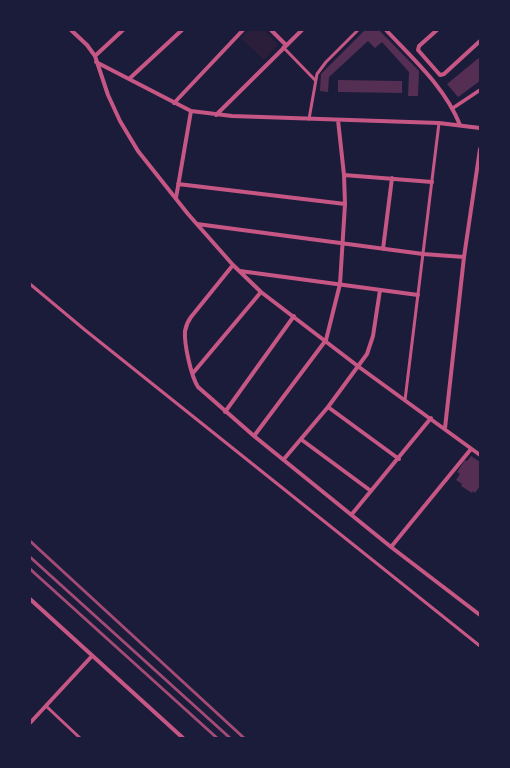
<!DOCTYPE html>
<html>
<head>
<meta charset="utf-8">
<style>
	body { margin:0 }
	#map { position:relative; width:510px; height:768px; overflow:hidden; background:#1b1b3a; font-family:Manrope,sans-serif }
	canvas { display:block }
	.frame { position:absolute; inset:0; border:31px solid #1b1b3a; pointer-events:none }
</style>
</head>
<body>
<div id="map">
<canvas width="510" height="768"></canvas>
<div class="frame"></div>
</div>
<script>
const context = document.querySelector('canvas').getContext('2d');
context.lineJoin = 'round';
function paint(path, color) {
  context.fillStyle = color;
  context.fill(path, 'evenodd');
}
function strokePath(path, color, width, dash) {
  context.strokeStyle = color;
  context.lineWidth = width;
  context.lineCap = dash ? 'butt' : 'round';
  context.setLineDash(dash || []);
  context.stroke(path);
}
paint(new Path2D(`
	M 249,30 L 264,30 L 278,45 L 264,60 L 241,38 Z`), '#2a1e3b');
paint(new Path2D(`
	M 365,30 L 379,30 L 419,71 L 418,96 L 408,96 L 409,72 L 382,42 L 375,48 L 368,41 L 329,77 L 328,92 L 320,91 L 321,74 Z
	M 480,57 L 480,81 L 458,97 L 447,84 Z
	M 338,80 L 402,81 L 402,93 L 338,92 Z
	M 471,456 L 480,462 L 480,486 L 475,493 L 473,491 L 472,493 L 461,486 L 462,484 L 456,480 L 460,474 L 457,472 L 465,460 L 467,461 Z`), '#542f53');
strokePath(new Path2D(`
	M 283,47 L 315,80
	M 309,119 L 317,74 L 326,62 L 358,30
	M 30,284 L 85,330 L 480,646
	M 405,400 L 439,123
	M 46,706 L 80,738`), '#c65784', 3);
strokePath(new Path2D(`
	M 453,108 L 480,90`), '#c65784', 3.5);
strokePath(new Path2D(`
	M 71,30 L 87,45 L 95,56 L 108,95 L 120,121 L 138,151 L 188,214 L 233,265 L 261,292 L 359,367 L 480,455
	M 271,30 L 286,45
	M 386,30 C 413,59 445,87 460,125
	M 437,30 L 419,46 L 418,50 L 440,75 L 444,74 L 480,41
	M 95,56 L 123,30
	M 96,62 L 191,111 L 232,116 L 439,123 L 480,128
	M 129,79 L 182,30
	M 174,103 L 243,30
	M 216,115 L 302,30
	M 344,175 L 432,182
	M 178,184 L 345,204
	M 176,198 L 191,111
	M 197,224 L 423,254 L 464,257
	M 383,249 L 392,178
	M 233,265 L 191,317 C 188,321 186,326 185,331 C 184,344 191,376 198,387 L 254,436 L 391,547 L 480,615
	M 240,271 L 418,295
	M 193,373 L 261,292
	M 328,407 L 399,459
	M 225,412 L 294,316
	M 445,428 L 464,257 L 480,149
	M 254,436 L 326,340 L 340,284 L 345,204 L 344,175 L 338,120
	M 302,440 L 371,491
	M 284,459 L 328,407 L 367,354 L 373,336 L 380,290
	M 352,514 L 431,418
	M 391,547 L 471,449
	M 30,599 L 183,738
	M 30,723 L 92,656`), '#c65784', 4);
strokePath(new Path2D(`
	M 30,541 L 244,738
	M 30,557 L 230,738
	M 30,569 L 217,738`), '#a44b75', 3);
</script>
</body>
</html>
